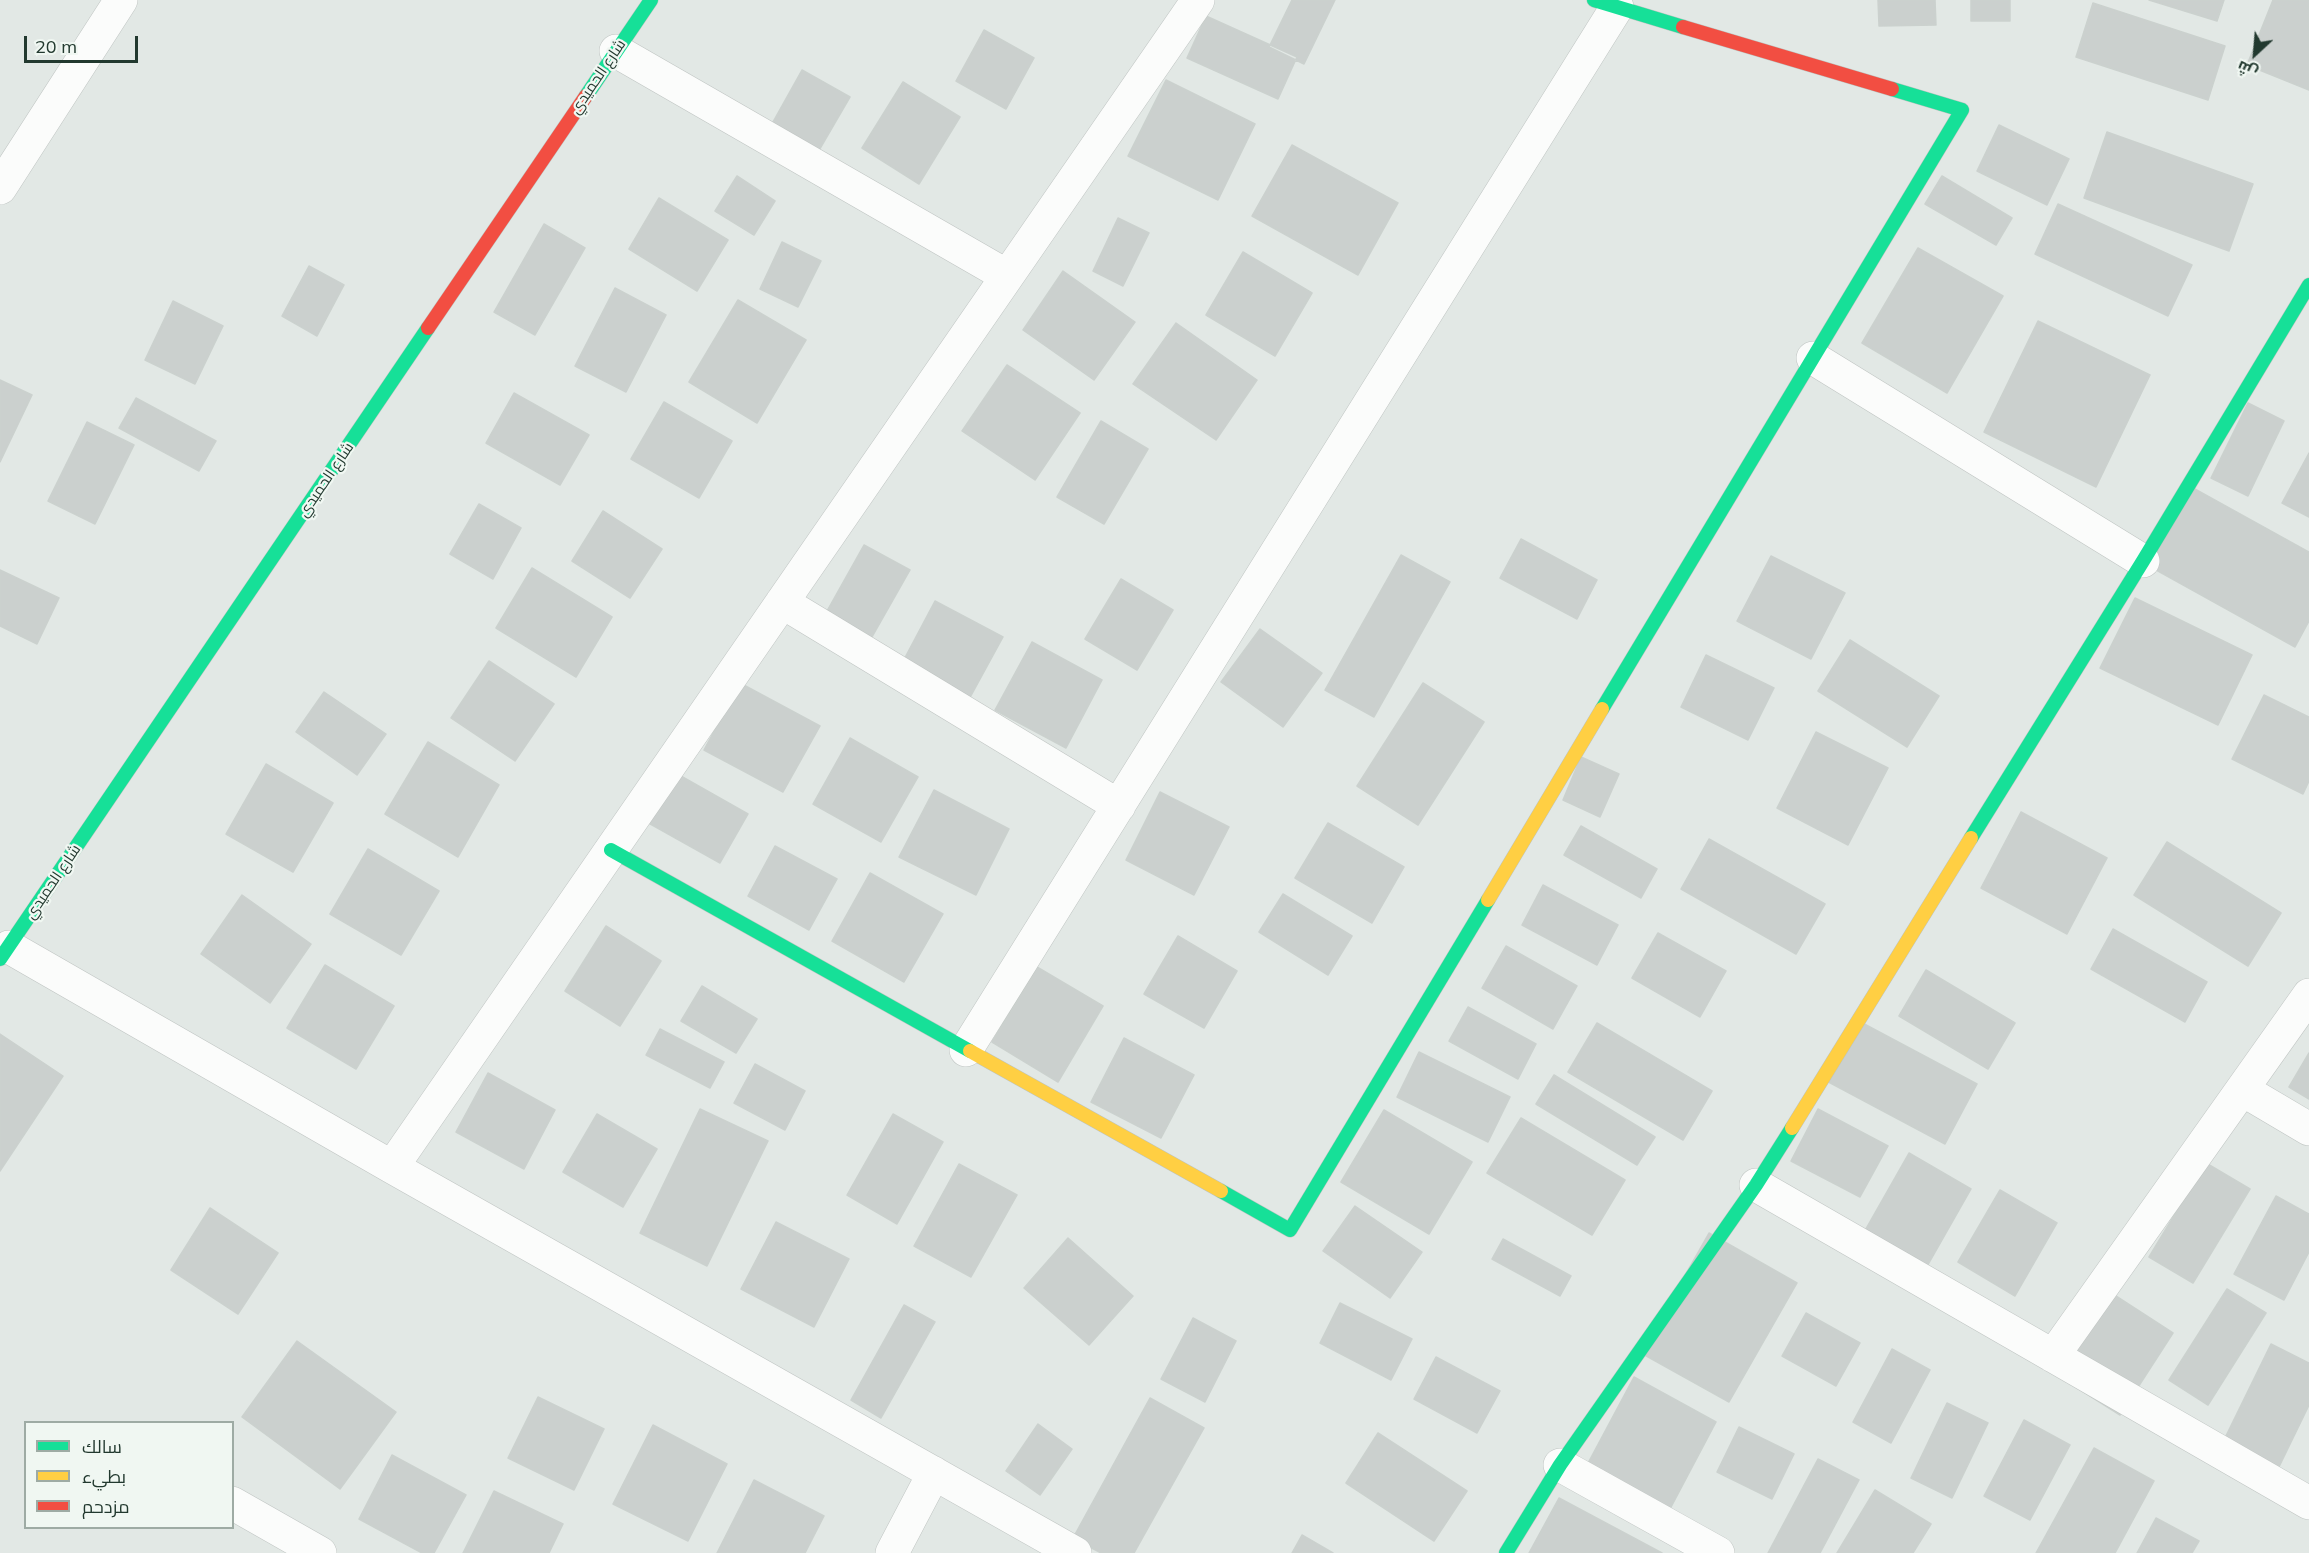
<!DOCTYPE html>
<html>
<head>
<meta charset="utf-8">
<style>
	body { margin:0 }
	#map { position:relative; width:2309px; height:1553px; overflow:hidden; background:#e2e8e5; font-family:Mulish,Cairo,sans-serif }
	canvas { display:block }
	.legend { position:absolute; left:24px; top:1421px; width:210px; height:108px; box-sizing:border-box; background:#f0f7f2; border:2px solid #9eaba4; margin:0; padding:8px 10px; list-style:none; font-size:18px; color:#22392f }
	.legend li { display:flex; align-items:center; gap:12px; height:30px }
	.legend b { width:30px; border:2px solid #9eaba4 }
	.north { position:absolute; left:2225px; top:24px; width:60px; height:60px; -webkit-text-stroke:4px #f0f7f2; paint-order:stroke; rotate:206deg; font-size:16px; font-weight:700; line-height:24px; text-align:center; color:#22392f }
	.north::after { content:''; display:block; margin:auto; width:21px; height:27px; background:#22392f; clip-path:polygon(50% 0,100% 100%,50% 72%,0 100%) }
	.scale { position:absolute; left:24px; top:36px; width:114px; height:27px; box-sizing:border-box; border:3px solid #22392f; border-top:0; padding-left:8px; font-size:18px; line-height:21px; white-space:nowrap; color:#22392f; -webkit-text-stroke:4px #f0f7f2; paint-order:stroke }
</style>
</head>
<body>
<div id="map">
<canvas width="2309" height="1553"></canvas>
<ul class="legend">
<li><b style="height:8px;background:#16e098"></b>سالك</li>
<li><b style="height:8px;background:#ffcf43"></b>بطيء</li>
<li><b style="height:8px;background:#f24e42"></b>مزدحم</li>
</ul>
<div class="north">ش</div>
<div class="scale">20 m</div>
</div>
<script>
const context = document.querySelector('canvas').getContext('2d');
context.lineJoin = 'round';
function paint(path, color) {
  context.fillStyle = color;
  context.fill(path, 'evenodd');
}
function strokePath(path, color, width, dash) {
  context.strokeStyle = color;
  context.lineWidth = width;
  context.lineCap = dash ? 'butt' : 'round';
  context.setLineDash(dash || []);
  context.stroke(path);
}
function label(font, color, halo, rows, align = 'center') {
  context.font = font + ' Mulish,Cairo,sans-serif';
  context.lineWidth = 4.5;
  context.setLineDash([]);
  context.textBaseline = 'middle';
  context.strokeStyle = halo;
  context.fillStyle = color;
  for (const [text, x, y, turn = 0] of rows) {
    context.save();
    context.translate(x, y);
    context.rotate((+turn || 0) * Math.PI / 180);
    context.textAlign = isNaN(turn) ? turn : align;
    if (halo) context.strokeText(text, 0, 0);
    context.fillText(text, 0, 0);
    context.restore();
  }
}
const building = new Path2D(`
	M 1292,0 L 1335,0 L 1304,64 L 1269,47 Z
	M 1878,0 L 1935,0 L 1936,25 L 1879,26 Z
	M 1971,0 L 2010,0 L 2010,21 L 1971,21 Z
	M 2149,0 L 2224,0 L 2217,21 Z
	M 2273,0 L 2309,0 L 2309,90 L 2247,65 Z
	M 2093,3 L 2225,46 L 2208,100 L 2076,57 Z
	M 1206,16 L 1297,57 L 1278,99 L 1187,58 Z
	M 984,30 L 1034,58 L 1006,109 L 956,81 Z
	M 802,70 L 850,97 L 811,164 L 764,138 Z
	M 1166,80 L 1255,124 L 1218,200 L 1128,156 Z
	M 903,82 L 960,117 L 919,184 L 862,148 Z
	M 1999,125 L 2069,159 L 2047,205 L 1977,171 Z
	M 2107,132 L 2253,184 L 2229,251 L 2084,198 Z
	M 1292,145 L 1398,203 L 1358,275 L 1252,216 Z
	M 737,176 L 775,201 L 754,235 L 715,211 Z
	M 1942,176 L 2012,218 L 1996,245 L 1925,204 Z
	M 659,198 L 728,240 L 697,291 L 629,249 Z
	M 2058,204 L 2192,265 L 2168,316 L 2035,254 Z
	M 1118,218 L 1149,233 L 1123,286 L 1093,271 Z
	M 544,224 L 585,248 L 535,335 L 494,312 Z
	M 782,242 L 821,261 L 798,307 L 760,289 Z
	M 1918,248 L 2003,296 L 1947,393 L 1862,343 Z
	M 1243,252 L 1312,293 L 1275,356 L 1206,315 Z
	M 309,266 L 344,285 L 317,336 L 282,316 Z
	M 1063,271 L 1135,322 L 1094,380 L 1023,330 Z
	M 615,288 L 666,315 L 626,392 L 575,366 Z
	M 738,300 L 806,340 L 757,423 L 689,382 Z
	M 173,301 L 223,326 L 195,384 L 145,360 Z
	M 2038,321 L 2150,375 L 2096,487 L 1984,432 Z
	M 1176,323 L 1257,380 L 1216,440 L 1133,384 Z
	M 1007,365 L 1080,413 L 1035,480 L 962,431 Z
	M 0,380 L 32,395 L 0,462 Z
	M 514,393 L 589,435 L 560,485 L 486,443 Z
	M 136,398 L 216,441 L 199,471 L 119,428 Z
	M 664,402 L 732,441 L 699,498 L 631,459 Z
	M 2248,403 L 2284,421 L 2248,496 L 2211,478 Z
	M 1101,421 L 1148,449 L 1104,524 L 1057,497 Z
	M 87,422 L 134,445 L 95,524 L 48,501 Z
	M 2309,453 L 2309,517 L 2282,503 Z
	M 2193,488 L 2309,552 L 2309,621 L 2295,647 L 2149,566 Z
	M 479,504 L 521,528 L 493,579 L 450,554 Z
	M 603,511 L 662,549 L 630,598 L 572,561 Z
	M 1521,539 L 1597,580 L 1577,619 L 1500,578 Z
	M 864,545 L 910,570 L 872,637 L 827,611 Z
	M 1401,555 L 1450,582 L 1374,717 L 1325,690 Z
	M 1771,556 L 1845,593 L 1811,659 L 1737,621 Z
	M 532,568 L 612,617 L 576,677 L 496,628 Z
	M 0,570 L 59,598 L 37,644 L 0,626 Z
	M 1121,579 L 1173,610 L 1137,670 L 1085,639 Z
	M 2135,598 L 2252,655 L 2218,725 L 2100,668 Z
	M 935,601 L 1003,637 L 967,703 L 900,667 Z
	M 1260,629 L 1322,673 L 1283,727 L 1221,682 Z
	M 1850,640 L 1939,696 L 1907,747 L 1818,691 Z
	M 1032,642 L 1102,680 L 1066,748 L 995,710 Z
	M 1706,655 L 1774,688 L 1748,740 L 1681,707 Z
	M 489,661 L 554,704 L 515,761 L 451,718 Z
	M 740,683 L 820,726 L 783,792 L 704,750 Z
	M 1423,683 L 1484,722 L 1418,825 L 1357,786 Z
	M 324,692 L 386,734 L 357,775 L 296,732 Z
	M 2264,695 L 2309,717 L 2309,781 L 2303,794 L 2232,759 Z
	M 1816,732 L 1888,768 L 1848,845 L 1777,808 Z
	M 850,738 L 918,777 L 881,842 L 813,804 Z
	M 428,742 L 499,785 L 458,857 L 385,814 Z
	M 1581,757 L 1619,774 L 1600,817 L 1563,800 Z
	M 266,764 L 333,803 L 293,872 L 226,834 Z
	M 672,771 L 748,814 L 720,863 L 645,821 Z
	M 934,790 L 1009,829 L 976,895 L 899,857 Z
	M 1160,792 L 1229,827 L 1194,895 L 1126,860 Z
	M 2021,812 L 2107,858 L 2067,934 L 1981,888 Z
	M 1328,823 L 1404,867 L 1372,923 L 1295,878 Z
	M 1581,826 L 1657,869 L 1641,898 L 1564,855 Z
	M 1709,839 L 1825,904 L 1796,954 L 1681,889 Z
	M 2167,842 L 2281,913 L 2248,966 L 2134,895 Z
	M 775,846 L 837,879 L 809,930 L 748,896 Z
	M 368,849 L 439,891 L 401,955 L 330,914 Z
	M 870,873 L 943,914 L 904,982 L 832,941 Z
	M 1543,885 L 1618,925 L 1597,965 L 1522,925 Z
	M 1283,894 L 1352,936 L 1328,975 L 1259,932 Z
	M 242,895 L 311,944 L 270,1003 L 201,954 Z
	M 606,926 L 661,961 L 620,1026 L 565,991 Z
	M 2113,929 L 2207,982 L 2185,1022 L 2091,969 Z
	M 1658,933 L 1726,971 L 1700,1017 L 1632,978 Z
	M 1178,936 L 1237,971 L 1204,1028 L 1144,994 Z
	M 1506,946 L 1577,986 L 1553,1029 L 1482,988 Z
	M 325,965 L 394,1006 L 356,1069 L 287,1028 Z
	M 1037,967 L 1103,1006 L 1058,1082 L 992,1042 Z
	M 1926,970 L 2015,1023 L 1988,1069 L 1899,1016 Z
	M 702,986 L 757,1019 L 736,1053 L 681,1021 Z
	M 1468,1007 L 1536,1044 L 1518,1079 L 1449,1041 Z
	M 1853,1018 L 1977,1084 L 1945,1144 L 1821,1078 Z
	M 1597,1023 L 1712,1091 L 1683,1140 L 1568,1072 Z
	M 660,1029 L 724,1062 L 710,1088 L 646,1055 Z
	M 0,1034 L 63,1076 L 0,1171 Z
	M 1124,1038 L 1194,1075 L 1161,1138 L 1091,1102 Z
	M 1419,1052 L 1510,1097 L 1488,1142 L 1397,1097 Z
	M 2309,1053 L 2309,1099 L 2289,1087 Z
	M 755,1064 L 805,1091 L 785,1130 L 734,1103 Z
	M 488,1073 L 555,1110 L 524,1169 L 456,1132 Z
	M 1554,1075 L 1655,1137 L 1637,1165 L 1536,1104 Z
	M 700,1109 L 768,1141 L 707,1266 L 640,1233 Z
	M 1818,1109 L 1888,1146 L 1860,1197 L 1791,1161 Z
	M 1384,1110 L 1472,1162 L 1429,1234 L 1341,1182 Z
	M 597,1114 L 657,1149 L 623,1207 L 563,1172 Z
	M 893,1114 L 943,1142 L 897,1224 L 847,1195 Z
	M 1521,1118 L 1625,1180 L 1592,1235 L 1487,1173 Z
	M 1909,1153 L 1971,1189 L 1921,1277 L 1859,1241 Z
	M 2206,1163 L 2250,1189 L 2193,1283 L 2149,1257 Z
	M 959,1164 L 1017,1195 L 971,1277 L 914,1246 Z
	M 2000,1190 L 2057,1223 L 2015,1296 L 1958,1262 Z
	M 2276,1196 L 2309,1214 L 2309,1252 L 2284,1300 L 2234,1274 Z
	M 1355,1206 L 1422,1252 L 1390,1298 L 1323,1251 Z
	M 210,1208 L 278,1253 L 238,1314 L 171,1270 Z
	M 776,1222 L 849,1259 L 814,1327 L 741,1289 Z
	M 1709,1233 L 1797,1283 L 1729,1402 L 1641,1353 Z
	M 1068,1238 L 1133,1296 L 1089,1345 L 1024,1288 Z
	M 1503,1239 L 1571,1276 L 1560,1296 L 1492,1259 Z
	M 2102,1287 L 2173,1333 L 2120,1415 L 2049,1370 Z
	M 2227,1289 L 2266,1313 L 2208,1405 L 2169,1380 Z
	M 1340,1303 L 1412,1339 L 1391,1380 L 1320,1343 Z
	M 904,1305 L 935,1322 L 881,1418 L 851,1400 Z
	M 1806,1313 L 1860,1343 L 1836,1386 L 1782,1356 Z
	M 1193,1318 L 1236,1341 L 1205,1402 L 1161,1379 Z
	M 297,1341 L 396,1412 L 340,1489 L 242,1417 Z
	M 2271,1344 L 2309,1363 L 2309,1405 L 2277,1471 L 2222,1444 Z
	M 1892,1349 L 1930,1370 L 1891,1443 L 1853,1422 Z
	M 1436,1357 L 1500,1391 L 1477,1433 L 1414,1399 Z
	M 1634,1377 L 1716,1422 L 1670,1509 L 1587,1465 Z
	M 538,1397 L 604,1429 L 574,1490 L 508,1458 Z
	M 1150,1398 L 1204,1428 L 1134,1553 L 1101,1553 L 1073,1538 Z
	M 1947,1403 L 1988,1423 L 1952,1498 L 1911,1478 Z
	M 2024,1420 L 2070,1445 L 2030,1520 L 1984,1496 Z
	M 1038,1424 L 1072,1449 L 1040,1495 L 1006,1471 Z
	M 653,1425 L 727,1464 L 688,1541 L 613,1504 Z
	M 1739,1427 L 1794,1454 L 1772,1499 L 1717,1472 Z
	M 1378,1433 L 1467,1491 L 1434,1541 L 1346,1483 Z
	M 2094,1448 L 2154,1481 L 2115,1553 L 2036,1553 Z
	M 392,1455 L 466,1495 L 434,1553 L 422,1553 L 359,1519 Z
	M 1818,1459 L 1859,1480 L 1820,1553 L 1768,1553 Z
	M 754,1480 L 824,1516 L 805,1553 L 717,1553 Z
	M 1875,1490 L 1931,1524 L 1913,1553 L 1837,1553 Z
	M 494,1491 L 563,1524 L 549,1553 L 463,1553 Z
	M 1559,1498 L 1662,1553 L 1529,1553 Z
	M 2156,1518 L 2199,1541 L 2192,1553 L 2137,1553 Z
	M 1302,1535 L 1333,1553 L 1292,1553 Z`);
paint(building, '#cbd0ce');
strokePath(building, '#cbd1ce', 1.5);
const street = new Path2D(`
	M 616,51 L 1007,276
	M 0,188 L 121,0
	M 1813,358 L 2143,561
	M 782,602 L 1119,806
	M 9,947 L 392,1167 L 1075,1553
	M 966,1050 L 1617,7
	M 2243,1090 L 2309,1129
	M 392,1167 L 1198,0
	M 1756,1185 L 2309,1503
	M 2053,1356 L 2309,995
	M 1560,1465 L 1718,1553
	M 232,1503 L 320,1553
	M 892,1553 L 934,1473`);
const fast = new Path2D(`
	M 1594,0 L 1683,27
	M 586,96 L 651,0
	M 1602,709 L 1962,110 L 1892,89
	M 1971,838 L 2143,561 L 2309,285
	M 611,850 L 970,1051
	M 0,959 L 428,328
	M 1221,1191 L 1290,1230 L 1488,900
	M 1506,1553 L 1560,1465 L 1756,1185 L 1792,1128`);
const slow = new Path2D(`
	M 1488,900 L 1602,709
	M 970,1051 L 1221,1191
	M 1792,1128 L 1971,838`);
const jam = new Path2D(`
	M 1683,27 L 1892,89
	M 428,328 L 586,96`);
strokePath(street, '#bfc4c2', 34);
strokePath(fast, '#bdc4c0', 15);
strokePath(slow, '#bdc4c0', 15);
strokePath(jam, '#bdc4c0', 15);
strokePath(street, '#fbfcfb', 33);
strokePath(fast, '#16e098', 14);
strokePath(slow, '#ffcf43', 14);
strokePath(jam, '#f24e42', 14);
label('15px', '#22392f', '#f0f7f2', [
	["شارع الحميدي",598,77,-56],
	["شارع الحميدي",326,480,-56],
	["شارع الحميدي",53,882,-56]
]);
</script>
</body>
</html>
